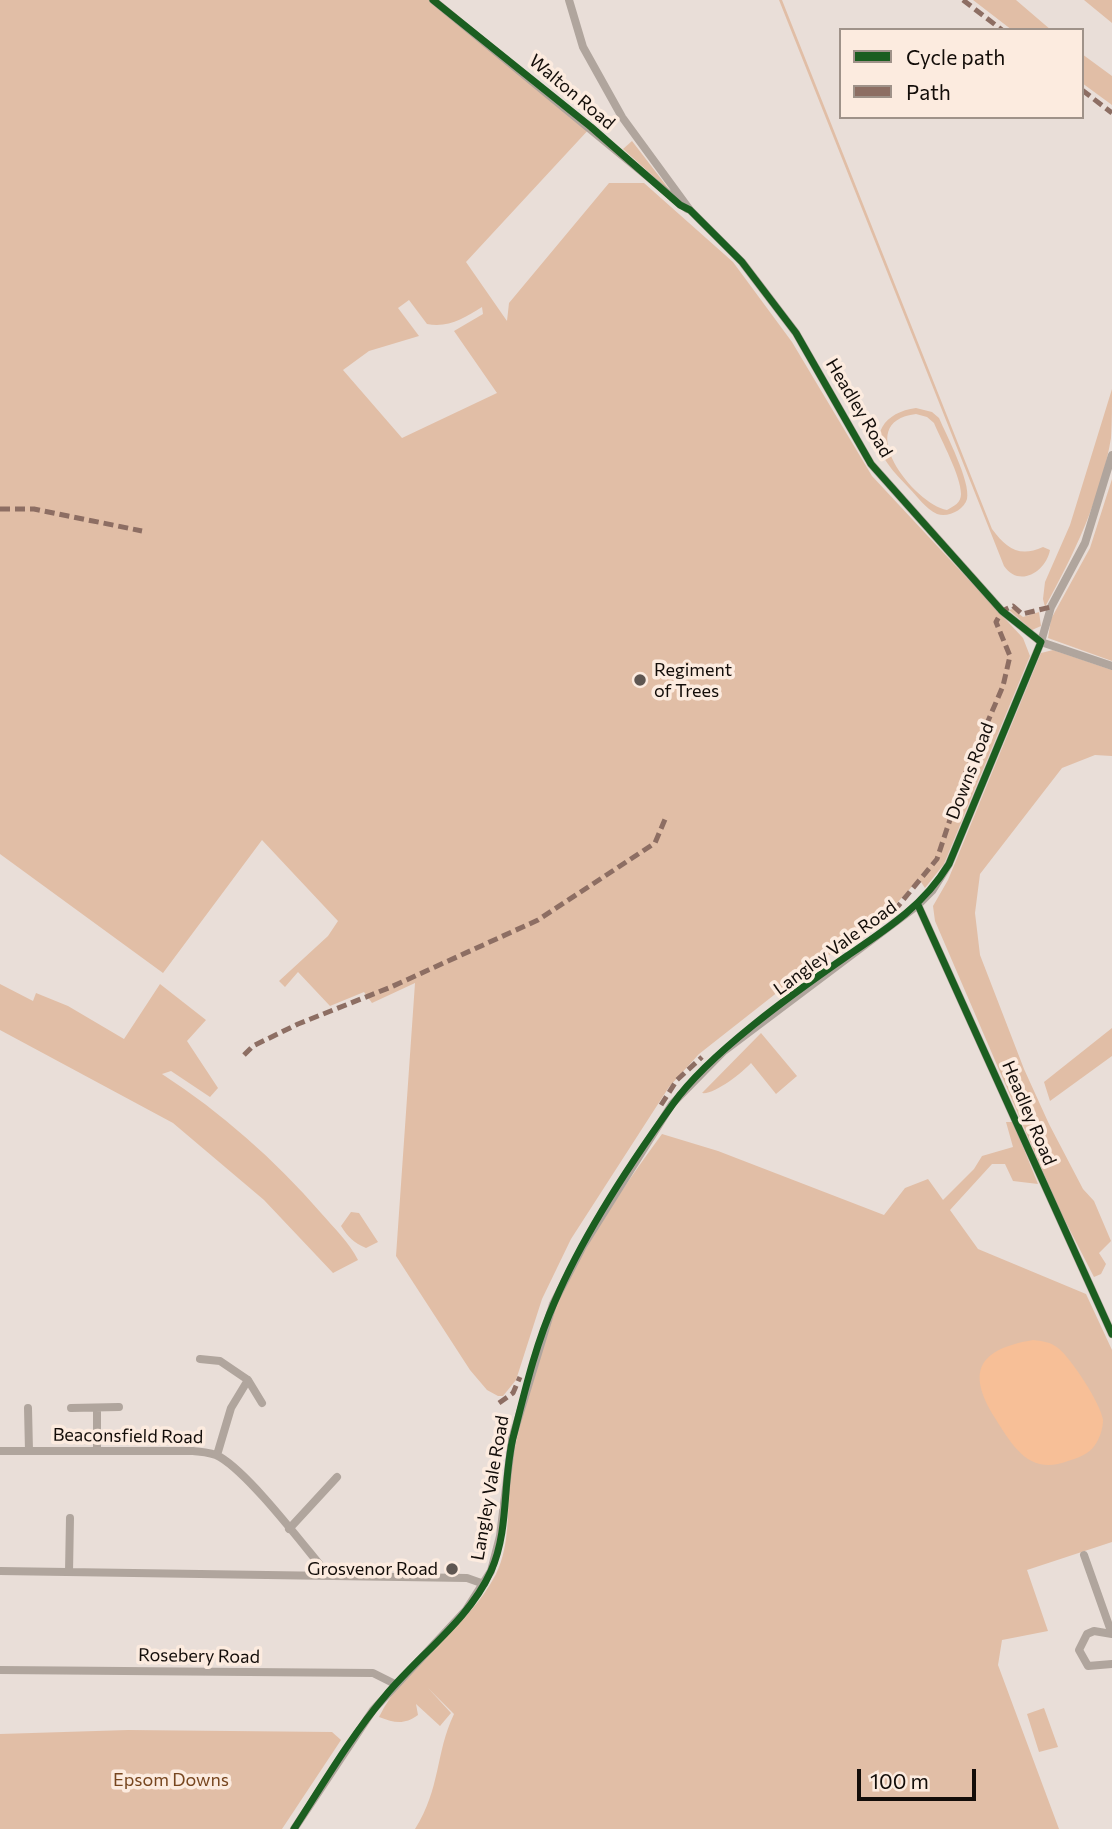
<!DOCTYPE html>
<html>
<head>
<meta charset="utf-8">
<style>
	body { margin:0 }
	#map { position:relative; width:1112px; height:1829px; overflow:hidden; background:#e9ded8; font-family:Commissioner,sans-serif }
	canvas { display:block }
	.legend { position:absolute; left:839px; top:28px; width:245px; height:91px; box-sizing:border-box; background:#fcebdf; border:2px solid #9f9289; margin:0; padding:9px 12px; list-style:none; font-size:21px; color:#130d09 }
	.legend li { display:flex; align-items:center; gap:14px; height:35px }
	.legend b { width:35px; border:2px solid #9f9289 }
	.scale { position:absolute; left:857px; top:1769px; width:119px; height:32px; box-sizing:border-box; border:4px solid #130d09; border-top:0; padding-left:9px; font-size:21px; line-height:24px; white-space:nowrap; color:#130d09; -webkit-text-stroke:5px #fcebdf; paint-order:stroke }
</style>
</head>
<body>
<div id="map">
<canvas width="1112" height="1829"></canvas>
<ul class="legend">
<li><b style="height:9px;background:#1b5e20"></b>Cycle path</li>
<li><b style="height:9px;background:#8d6e63"></b>Path</li>
</ul>
<div class="scale">100 m</div>
</div>
<script>
const context = document.querySelector('canvas').getContext('2d');
context.lineJoin = 'round';
function paint(path, color) {
  context.fillStyle = color;
  context.fill(path, 'evenodd');
}
function strokePath(path, color, width, dash) {
  context.strokeStyle = color;
  context.lineWidth = width;
  context.lineCap = dash ? 'butt' : 'round';
  context.setLineDash(dash || []);
  context.stroke(path);
}
function label(font, color, halo, rows, align = 'center') {
  context.font = font + ' Commissioner,sans-serif';
  context.lineWidth = 7;
  context.setLineDash([]);
  context.textBaseline = 'middle';
  context.strokeStyle = halo;
  context.fillStyle = color;
  for (const [text, x, y, turn = 0] of rows) {
    context.save();
    context.translate(x, y);
    context.rotate((+turn || 0) * Math.PI / 180);
    context.textAlign = isNaN(turn) ? turn : align;
    if (halo) context.strokeText(text, 0, 0);
    context.fillText(text, 0, 0);
    context.restore();
  }
}
paint(new Path2D(`
	M 0,0 L 431,0 L 591,127 L 466,262 L 507,321 L 509,303 L 609,183 L 644,183 L 733,262 L 792,342 L 872,476 L 1023,638 L 1030,656 L 944,864 L 925,888 L 919,879 L 896,904 L 873,924 L 788,984 L 699,1054 L 669,1087 L 571,1239 L 542,1299 L 516,1380 L 503,1396 L 498,1396 L 487,1390 L 470,1370 L 396,1256 L 415,983 L 372,1003 L 364,992 L 330,1006 L 298,972 L 285,987 L 279,981 L 328,936 L 338,921 L 262,840 L 163,973 L 0,854 ZM 409,300 L 427,324 C 449,328 464,318 482,307 L 483,314 L 454,331 L 497,393 L 402,438 L 343,370 L 369,351 L 419,336 L 398,308 Z
	M 779,0 L 782,0 L 992,529 C 1006,548 1019,558 1043,547 L 1050,550 C 1046,572 1019,588 1004,566 Z
	M 973,0 L 1016,0 L 1051,30 L 1012,30 Z
	M 1084,0 L 1112,0 L 1112,23 Z
	M 1082,54 L 1112,76 L 1112,105 L 1082,83 Z
	M 632,141 L 672,193 L 623,149 Z
	M 1112,389 C 1112,405 1112,422 1111,438 C 1101,498 1074,554 1045,607 L 1043,599 L 1045,582 L 1070,525 Z
	M 916,408 L 932,412 L 939,418 C 946,434 971,482 967,499 C 964,510 948,518 937,514 C 926,509 917,496 909,488 C 902,480 894,473 888,464 C 867,435 885,412 916,408 ZM 916,414 L 927,417 L 934,423 C 941,440 961,476 961,494 C 961,503 954,506 947,510 C 914,504 850,422 916,414 Z
	M 1112,479 L 1112,661 L 1048,638 L 1051,619 L 1090,548 Z
	M 1013,609 L 1023,617 L 1039,612 L 1041,626 L 1032,630 L 1009,610 Z
	M 1053,650 L 1112,670 L 1112,756 L 1095,755 L 1062,768 L 980,874 L 975,913 L 980,955 L 1024,1069 L 1049,1124 L 1083,1189 L 1094,1201 L 1111,1241 L 1099,1253 L 1106,1264 L 1101,1274 L 1094,1277 L 1059,1209 L 935,921 L 933,906 L 948,880 L 1041,653 Z
	M 0,984 L 33,1001 L 36,993 L 68,1006 L 124,1039 L 160,984 L 206,1020 L 187,1041 L 218,1088 L 210,1097 L 171,1071 L 162,1074 C 222,1113 274,1159 321,1213 C 334,1228 349,1242 358,1260 L 333,1273 L 264,1200 L 173,1123 L 0,1030 Z
	M 1112,1028 L 1112,1056 L 1050,1101 L 1044,1082 Z
	M 761,1033 L 797,1076 L 776,1094 L 751,1063 C 742,1073 714,1095 702,1093 Z
	M 1006,1122 L 1013,1122 L 1038,1184 L 1013,1181 L 1005,1164 L 992,1164 L 950,1210 L 978,1249 L 1086,1294 L 1112,1350 L 1112,1542 L 1027,1570 L 1048,1631 L 1002,1640 L 998,1665 L 1059,1829 L 415,1829 C 441,1788 435,1754 454,1714 L 428,1688 L 451,1713 L 440,1726 L 416,1704 L 418,1715 C 404,1725 395,1723 379,1717 C 407,1661 467,1630 496,1574 C 511,1544 507,1506 510,1474 C 513,1454 518,1432 523,1412 C 534,1369 547,1320 568,1281 C 594,1230 628,1180 662,1134 L 718,1151 L 884,1215 L 905,1188 L 928,1179 L 943,1200 L 974,1169 L 982,1156 L 1013,1147 Z
	M 351,1212 L 359,1213 L 378,1242 L 366,1248 C 354,1243 348,1237 341,1226 Z
	M 1044,1708 L 1058,1747 L 1039,1752 L 1027,1714 Z
	M 128,1730 L 332,1732 L 341,1740 L 282,1829 L 0,1829 L 0,1734 Z`), '#e1bea6');
paint(new Path2D(`
	M 1033,1340 C 1043,1341 1050,1342 1058,1348 C 1071,1358 1101,1404 1103,1420 C 1103,1428 1100,1438 1095,1445 C 1089,1454 1078,1458 1068,1461 C 1030,1476 1013,1447 995,1418 C 965,1370 980,1349 1033,1340 Z`), '#f7bf97');
strokePath(new Path2D(`
	M 433,0 L 687,209
	M 569,0 L 583,47 L 622,117 L 690,210 L 742,262 L 796,333 L 871,464 L 1002,611 L 1041,642 L 1112,666
	M 918,905 L 1112,1334
	M 200,1359 L 220,1361 L 248,1380 L 231,1408 L 217,1455
	M 248,1380 L 262,1403
	M 28,1408 L 29,1451
	M 71,1408 L 119,1407
	M 0,1451 L 193,1451 C 202,1452 212,1452 220,1457 C 250,1475 300,1541 325,1571 L 325,1576
	M 97,1451 L 97,1408
	M 289,1529 L 337,1477
	M 1084,1555 L 1112,1634
	M 0,1571 L 467,1578 L 484,1584
	M 69,1572 L 70,1518
	M 1112,1634 L 1094,1631 L 1087,1634 L 1079,1650 L 1088,1666 L 1112,1664
	M 0,1670 L 373,1673 L 395,1684
	M 294,1829 L 373,1710 L 466,1610 L 491,1571 L 500,1536 L 512,1439 L 553,1304 L 583,1246 L 672,1104 L 724,1051 L 918,905 L 932,891 L 949,864 L 1041,642 L 1051,607 L 1085,543 L 1112,455`), '#b0a59d', 8);
strokePath(new Path2D(`
	M 963,0 L 1002,30
	M 1082,90 L 1112,113
	M 0,509 L 34,509 L 142,531
	M 894,911 L 937,859 L 964,777 L 1003,686 L 1010,656 L 996,622 L 1002,611 L 1013,606 L 1022,614 L 1051,607
	M 244,1055 L 253,1046 L 298,1024 L 391,987 L 538,920 L 655,843 L 666,817
	M 661,1105 L 677,1080 L 702,1057
	M 499,1403 L 513,1393 L 520,1377`), '#8d6e63', 5, [10, 5]);
strokePath(new Path2D(`
	M 918,905 L 1112,1334
	M 294,1829 C 323,1784 351,1736 386,1695 C 420,1654 469,1620 491,1571 C 510,1529 502,1478 514,1434 C 525,1390 536,1343 555,1301 C 584,1233 629,1165 673,1104 C 708,1054 795,992 847,956 C 887,929 923,906 949,864 L 1041,642 L 1002,611 L 871,464 L 796,333 L 742,262 L 690,210 L 680,205 L 591,127 L 433,0`), '#1b5e20', 7);
for (const [x, y, r, color] of [
	[640,680,7,"#5e5651"],
	[452,1569,7,"#5e5651"]
]) {
  const dot = new Path2D();
  dot.arc(x, y, r, 0, 2 * Math.PI);
  context.fillStyle = color;
  context.fill(dot);
  strokePath(dot, '#fcebdf', 2.5);
}
label('18px', '#130d09', '#fcebdf', [
	["Walton Road",572,92,40],
	["Headley Road",859,408,59],
	["Downs Road",970,771,-69],
	["Langley Vale Road",835,948,-36],
	["Headley Road",1029,1113,67],
	["Beaconsfield Road",128,1436,1],
	["Langley Vale Road",490,1488,-80],
	["Rosebery Road",199,1656,1]
]);
label('18px', '#130d09', '#fcebdf', [
	["Regiment",654,670],
	["of Trees",654,691],
	["Grosvenor Road",438,1569,"right"]
], 'left');
label('18px', '#77461f', '#fcebdf', [
	["Epsom Downs",171,1780]
]);
</script>
</body>
</html>
